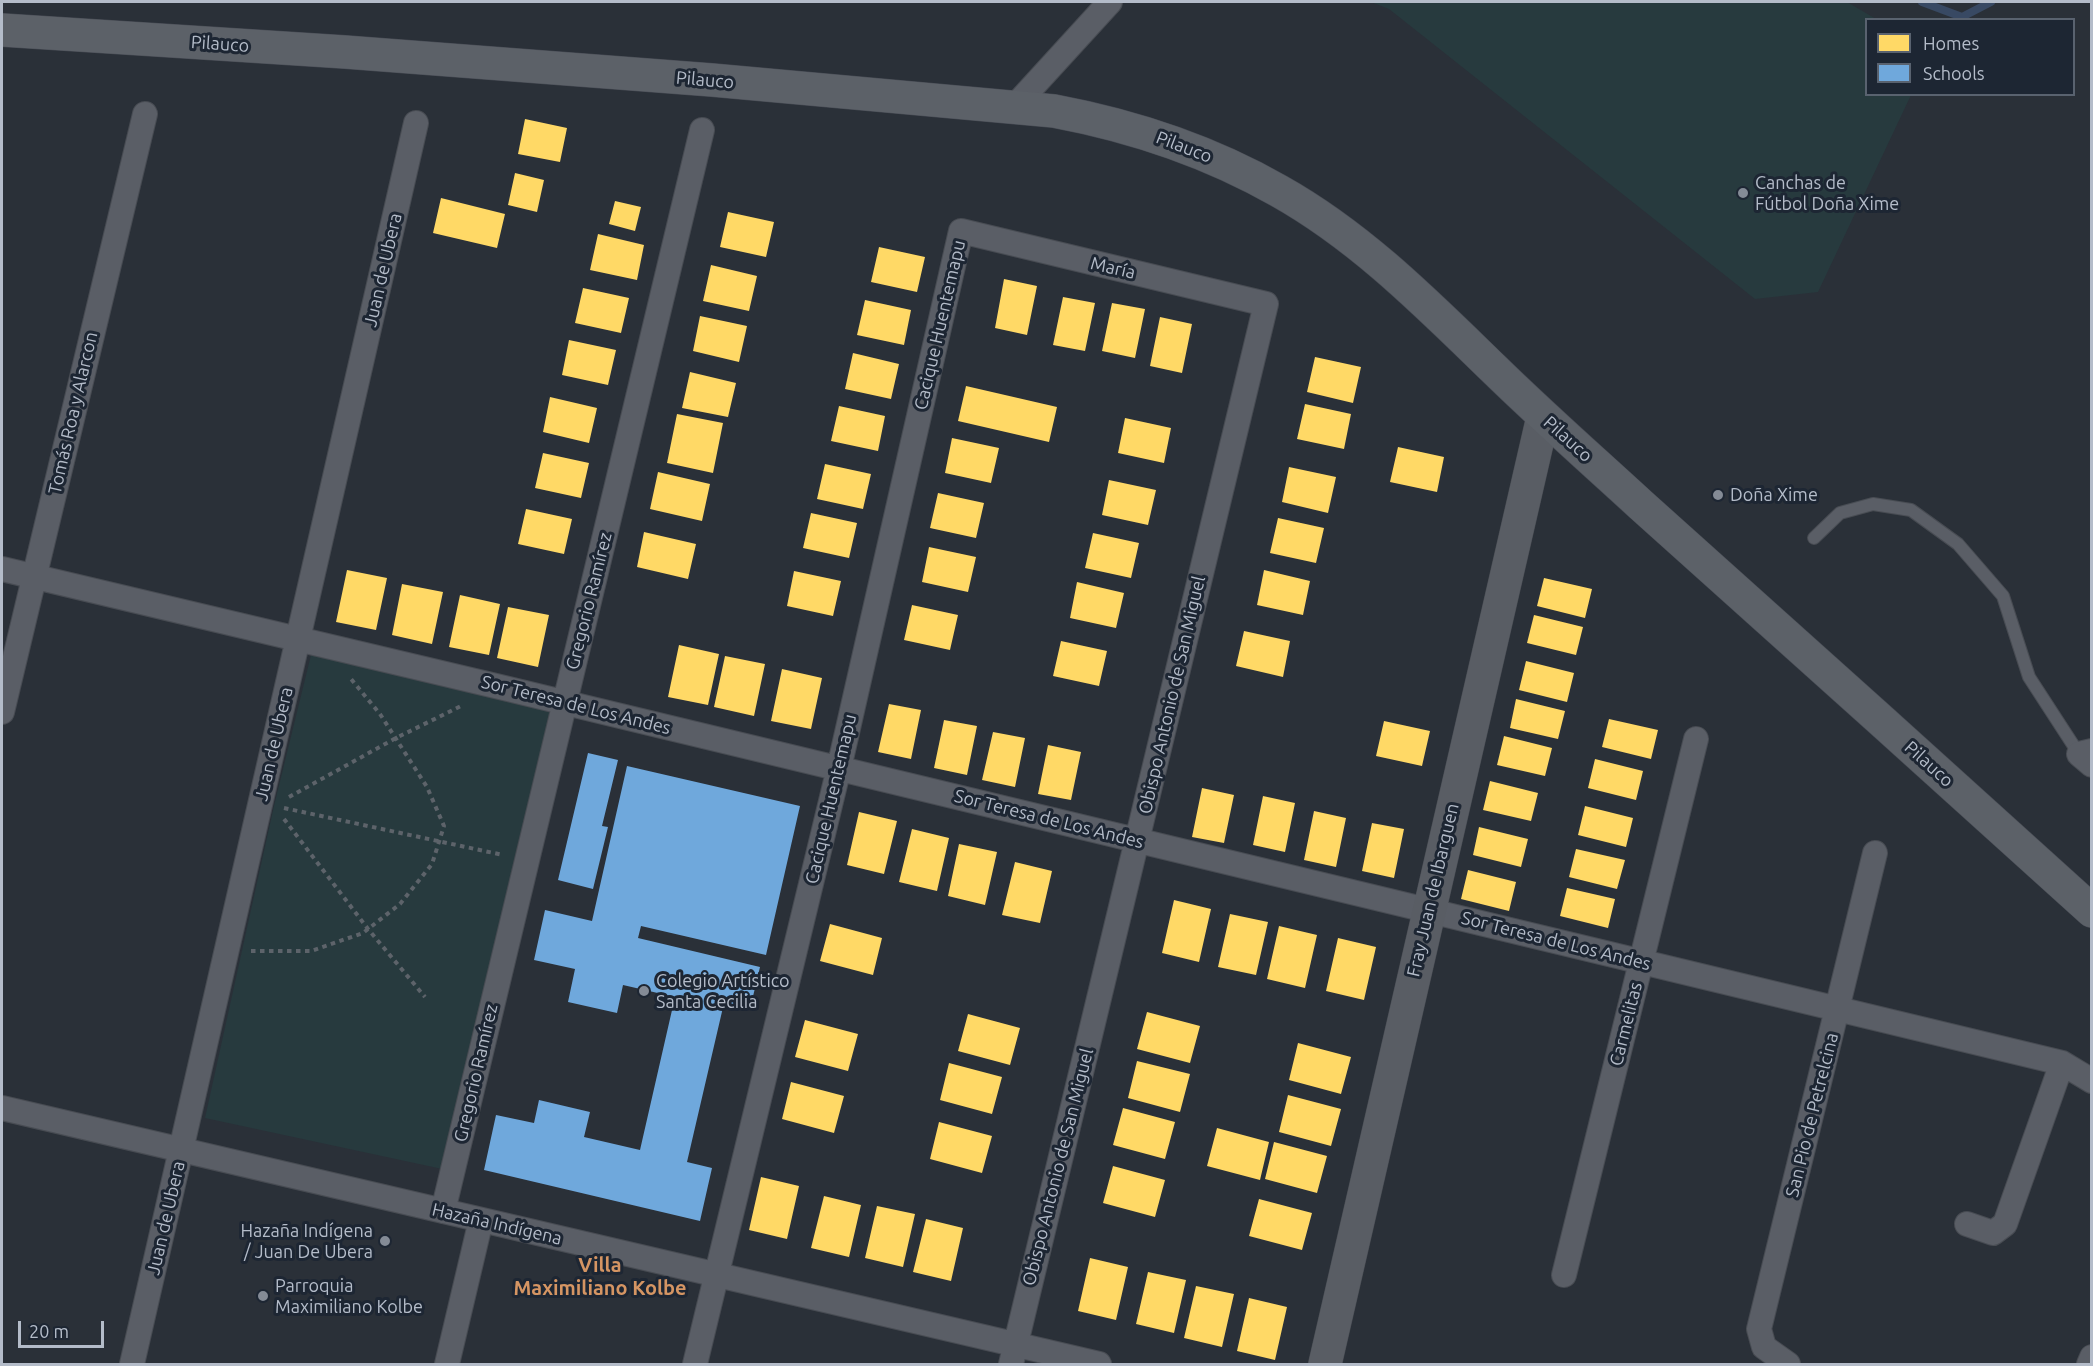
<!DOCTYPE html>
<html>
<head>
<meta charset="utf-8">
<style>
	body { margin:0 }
	#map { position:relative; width:2093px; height:1366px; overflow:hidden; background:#2a3038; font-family:Ubuntu,sans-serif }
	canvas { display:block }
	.frame { position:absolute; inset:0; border:3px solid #b4bcc9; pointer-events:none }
	.legend { position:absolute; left:1865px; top:18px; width:210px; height:78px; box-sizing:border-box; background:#1d2633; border:2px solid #59626f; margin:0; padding:8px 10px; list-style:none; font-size:18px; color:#b4bcc9 }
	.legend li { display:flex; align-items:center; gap:12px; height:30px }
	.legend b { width:30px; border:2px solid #59626f }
	.scale { position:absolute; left:18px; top:1321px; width:86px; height:27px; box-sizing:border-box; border:3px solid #b4bcc9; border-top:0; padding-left:8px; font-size:18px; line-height:21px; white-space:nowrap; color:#b4bcc9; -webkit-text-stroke:4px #1d2633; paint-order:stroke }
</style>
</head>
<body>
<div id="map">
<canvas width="2093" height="1366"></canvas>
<div class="frame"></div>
<ul class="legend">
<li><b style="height:16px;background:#ffd966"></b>Homes</li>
<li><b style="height:16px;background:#6fa8dc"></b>Schools</li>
</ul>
<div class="scale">20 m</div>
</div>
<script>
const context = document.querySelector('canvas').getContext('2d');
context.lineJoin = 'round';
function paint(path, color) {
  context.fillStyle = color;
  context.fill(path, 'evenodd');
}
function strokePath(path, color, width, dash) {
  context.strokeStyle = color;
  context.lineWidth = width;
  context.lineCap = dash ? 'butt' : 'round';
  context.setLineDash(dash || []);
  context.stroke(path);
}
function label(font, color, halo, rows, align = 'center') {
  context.font = font + ' Ubuntu,sans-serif';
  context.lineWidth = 6;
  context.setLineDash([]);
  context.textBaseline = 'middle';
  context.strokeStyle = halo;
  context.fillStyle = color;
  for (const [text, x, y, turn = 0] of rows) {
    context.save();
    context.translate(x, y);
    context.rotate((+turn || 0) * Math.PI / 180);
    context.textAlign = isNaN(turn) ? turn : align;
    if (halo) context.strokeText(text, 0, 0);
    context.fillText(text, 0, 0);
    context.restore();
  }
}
paint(new Path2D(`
	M 1371,2 L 1847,2 L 1876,19 L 1866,20 L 1866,94 L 1911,95 L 1818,292 L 1755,299 L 1389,9 Z
	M 311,655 L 554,711 L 447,1170 L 205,1118 L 274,806 Z`), '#273a3e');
paint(new Path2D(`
	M 525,119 L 567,128 L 560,162 L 518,154 Z
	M 515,173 L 544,180 L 537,212 L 508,205 Z
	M 441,198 L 505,214 L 497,248 L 433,233 Z
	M 615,201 L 641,207 L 635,231 L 609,224 Z
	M 728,212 L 774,222 L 766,257 L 720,247 Z
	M 598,234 L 644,245 L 637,280 L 590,270 Z
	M 879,247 L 925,257 L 917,292 L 871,282 Z
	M 711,265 L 757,276 L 749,311 L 703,301 Z
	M 1004,279 L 1037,286 L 1027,335 L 995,328 Z
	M 583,288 L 629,298 L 621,333 L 575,323 Z
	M 1063,297 L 1095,303 L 1085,351 L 1053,345 Z
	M 865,300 L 911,310 L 904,345 L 857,335 Z
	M 1112,303 L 1145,309 L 1135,358 L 1102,351 Z
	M 700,316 L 747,326 L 739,362 L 693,351 Z
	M 1160,317 L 1192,324 L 1182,373 L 1150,366 Z
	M 569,340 L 616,350 L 608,385 L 562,375 Z
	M 853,353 L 899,364 L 891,399 L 845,389 Z
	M 1315,357 L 1361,367 L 1353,403 L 1307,392 Z
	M 690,372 L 736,383 L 728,417 L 682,408 Z
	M 966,386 L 1057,407 L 1049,442 L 958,421 Z
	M 550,397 L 597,408 L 589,443 L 543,432 Z
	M 1305,404 L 1351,414 L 1344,449 L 1297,439 Z
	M 839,406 L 885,416 L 878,451 L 831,441 Z
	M 677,414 L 723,423 L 713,473 L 667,463 Z
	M 1125,418 L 1171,428 L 1164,463 L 1118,453 Z
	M 952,438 L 999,448 L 991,483 L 945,473 Z
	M 1398,447 L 1444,457 L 1437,492 L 1390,482 Z
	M 543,453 L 589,463 L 581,498 L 535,488 Z
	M 825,464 L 871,474 L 863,509 L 817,499 Z
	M 1289,467 L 1336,477 L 1328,513 L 1282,502 Z
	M 658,472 L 710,484 L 702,521 L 650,509 Z
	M 1109,480 L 1156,490 L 1148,525 L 1102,515 Z
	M 938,493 L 984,503 L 976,538 L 930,528 Z
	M 526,509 L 572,519 L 564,554 L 518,544 Z
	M 811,513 L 857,523 L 849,558 L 803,548 Z
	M 1278,518 L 1324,528 L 1316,563 L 1270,553 Z
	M 644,532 L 696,544 L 688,579 L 637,567 Z
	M 1093,533 L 1139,543 L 1131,578 L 1085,568 Z
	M 929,547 L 976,557 L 968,592 L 922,582 Z
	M 347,570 L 387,578 L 376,630 L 336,622 Z
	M 1264,570 L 1310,581 L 1303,615 L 1257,605 Z
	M 794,571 L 841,581 L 833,616 L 787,606 Z
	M 1544,578 L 1592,589 L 1585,618 L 1537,606 Z
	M 1077,582 L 1124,593 L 1116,628 L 1070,618 Z
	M 402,584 L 443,592 L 432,644 L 392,635 Z
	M 460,595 L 500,604 L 489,655 L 449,647 Z
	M 912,605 L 958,615 L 950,650 L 904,640 Z
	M 508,607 L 549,615 L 538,667 L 497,658 Z
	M 1534,615 L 1583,627 L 1576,655 L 1527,643 Z
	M 1244,631 L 1290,641 L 1283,677 L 1236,666 Z
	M 1061,641 L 1107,651 L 1099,686 L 1053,676 Z
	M 679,645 L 719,654 L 708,705 L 668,697 Z
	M 725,656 L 765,664 L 754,716 L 714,707 Z
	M 1526,661 L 1574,673 L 1567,702 L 1519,690 Z
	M 782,669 L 822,678 L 811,729 L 771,721 Z
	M 1516,699 L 1565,711 L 1558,739 L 1510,728 Z
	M 889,704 L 921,710 L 911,759 L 878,752 Z
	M 1609,719 L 1658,730 L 1651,759 L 1602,747 Z
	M 944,720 L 977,726 L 967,775 L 934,768 Z
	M 1384,721 L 1430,731 L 1422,766 L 1376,756 Z
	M 993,732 L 1025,738 L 1015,787 L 982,780 Z
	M 1504,736 L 1552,748 L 1545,776 L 1497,765 Z
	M 1048,745 L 1081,752 L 1071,800 L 1038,794 Z
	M 1595,759 L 1643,771 L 1636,800 L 1588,788 Z
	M 1490,781 L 1538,793 L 1531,821 L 1483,810 Z
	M 1202,788 L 1234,795 L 1224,843 L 1192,837 Z
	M 1263,796 L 1295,803 L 1285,852 L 1253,845 Z
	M 1585,806 L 1633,818 L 1626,847 L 1578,835 Z
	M 1314,811 L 1346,818 L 1336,867 L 1304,860 Z
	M 859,812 L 897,821 L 884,874 L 847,865 Z
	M 1372,823 L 1404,829 L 1394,878 L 1362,871 Z
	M 1479,827 L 1528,839 L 1521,867 L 1473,855 Z
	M 912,829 L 949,838 L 937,891 L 899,882 Z
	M 959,844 L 997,852 L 985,905 L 948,896 Z
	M 1576,849 L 1625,860 L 1617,889 L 1569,877 Z
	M 1015,862 L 1052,871 L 1040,923 L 1002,915 Z
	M 1468,870 L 1516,882 L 1509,911 L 1461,899 Z
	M 1567,888 L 1615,899 L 1608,928 L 1560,916 Z
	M 1174,900 L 1211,909 L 1199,962 L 1162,953 Z
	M 1230,914 L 1268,922 L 1256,975 L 1218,967 Z
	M 830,924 L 882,938 L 873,975 L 820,961 Z
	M 1279,926 L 1317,935 L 1305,988 L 1267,979 Z
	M 1338,938 L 1376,947 L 1364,1000 L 1326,991 Z
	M 1147,1012 L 1200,1026 L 1190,1063 L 1137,1049 Z
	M 968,1014 L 1020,1028 L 1010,1065 L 958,1051 Z
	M 805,1020 L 858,1034 L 848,1071 L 795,1057 Z
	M 1298,1043 L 1351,1057 L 1341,1094 L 1289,1080 Z
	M 1137,1061 L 1190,1074 L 1180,1112 L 1128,1098 Z
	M 949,1063 L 1002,1077 L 992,1114 L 940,1100 Z
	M 791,1082 L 844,1096 L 834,1133 L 782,1119 Z
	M 1288,1095 L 1341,1109 L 1331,1146 L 1279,1132 Z
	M 1123,1108 L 1175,1122 L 1165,1159 L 1113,1145 Z
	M 939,1122 L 992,1136 L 982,1173 L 930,1159 Z
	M 1217,1128 L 1269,1142 L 1260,1180 L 1207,1166 Z
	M 1274,1142 L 1327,1156 L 1317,1193 L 1265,1179 Z
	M 1113,1166 L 1165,1180 L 1155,1217 L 1103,1203 Z
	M 761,1177 L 799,1186 L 787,1239 L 749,1230 Z
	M 824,1196 L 861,1205 L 849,1257 L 811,1248 Z
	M 1259,1199 L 1312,1213 L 1302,1250 L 1249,1236 Z
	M 877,1206 L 915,1214 L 903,1267 L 865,1258 Z
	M 926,1219 L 963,1228 L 951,1281 L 913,1272 Z
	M 1090,1258 L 1128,1267 L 1116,1320 L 1078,1311 Z
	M 1148,1272 L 1186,1280 L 1174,1333 L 1136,1324 Z
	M 1196,1286 L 1234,1294 L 1222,1347 L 1184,1338 Z
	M 1249,1298 L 1287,1307 L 1275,1360 L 1237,1351 Z`), '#ffd966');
paint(new Path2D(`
	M 588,753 L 618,760 L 602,826 L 608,827 L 593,889 L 558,880 Z
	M 627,766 L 800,806 L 766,955 L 641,926 L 638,938 L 760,967 L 750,1009 L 724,1003 L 687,1162 L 712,1168 L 700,1221 L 484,1170 L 496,1115 L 534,1123 L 539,1100 L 590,1112 L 584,1137 L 640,1150 L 675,997 L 623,985 L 617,1013 L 568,1002 L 575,969 L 534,960 L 545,910 L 592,921 Z`), '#6fa8dc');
strokePath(new Path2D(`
	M 1922,2 L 1962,17 L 1991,2`), '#384963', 8);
const lane = new Path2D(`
	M 1814,538 L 1840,513 L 1873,504 L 1911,510 L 1958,544 L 2003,596 L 2029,677 L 2079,754`);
const street = new Path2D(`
	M 1014,107 L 1110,2
	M 2,569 L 500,687 L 2062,1063 L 2092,1081
	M 2,712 L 145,114
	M 2092,751 L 2079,754 L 2092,765
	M 2,1108 L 1099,1364
	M 443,1211 L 702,130
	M 1967,1224 L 1993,1233 L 2005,1224 L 2062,1063
	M 1564,1275 L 1696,739
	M 132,1364 L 416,123
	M 447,1364 L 481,1220
	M 695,1364 L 839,768 L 961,231 L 1266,304 L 1011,1364
	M 1788,1364 L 1764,1347 L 1759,1329 L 1875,853
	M 2089,1364 L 2092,1357`);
const secondary = new Path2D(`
	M 1325,1364 L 1543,417`);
const primary = new Path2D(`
	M 2,30 L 345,52 L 712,80 L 1054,111 C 1134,126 1209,151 1279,191 C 1361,237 1427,304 1494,369 C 1542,416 1592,460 1641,505 C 1792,640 1942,775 2092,911`);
strokePath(lane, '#484c53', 14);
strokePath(street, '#484c53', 26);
strokePath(secondary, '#484c53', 34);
strokePath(primary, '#484c55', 34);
strokePath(new Path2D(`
	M 289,797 L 396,738 L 463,705
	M 284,808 L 503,855
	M 284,819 L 368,929 L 425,997
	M 251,951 L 311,951 L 363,933 L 400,904 L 432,864 L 444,826 L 427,787 L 380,714 L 351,679`), '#5d636a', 4, [4.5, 4.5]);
strokePath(lane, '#5a5e66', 12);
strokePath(street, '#5a5e66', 24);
strokePath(secondary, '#595d64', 33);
strokePath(primary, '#5c6168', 33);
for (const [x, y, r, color] of [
	[1743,193,6,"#848b96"],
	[1718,495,6,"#848b96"],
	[644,991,6,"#848b96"],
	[385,1241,6,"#848b96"],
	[263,1296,6,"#848b96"]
]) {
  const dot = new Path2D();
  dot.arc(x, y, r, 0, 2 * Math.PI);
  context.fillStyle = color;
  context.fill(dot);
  strokePath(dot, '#1d2633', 2);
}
label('18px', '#b4bcc9', '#1d2633', [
	["Pilauco",220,44,4],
	["Pilauco",705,80,5],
	["Pilauco",1184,147,21],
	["María",1113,268,13],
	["Juan de Ubera",383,270,-77],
	["Cacique Huentemapu",940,325,-77],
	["Tomás Roa y Alarcon",73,413,-77],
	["Pilauco",1568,439,42],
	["Gregorio Ramírez",589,601,-76],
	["Obispo Antonio de San Miguel",1172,695,-77],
	["Sor Teresa de Los Andes",576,705,14],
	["Juan de Ubera",274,744,-77],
	["Pilauco",1929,764,42],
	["Cacique Huentemapu",831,799,-77],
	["Sor Teresa de Los Andes",1049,819,14],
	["Fray Juan de Ibarguen",1433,890,-77],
	["Sor Teresa de Los Andes",1556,941,14],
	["Carmelitas",1626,1024,-76],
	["Gregorio Ramírez",476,1073,-77],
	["San Pio de Petrelcina",1812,1115,-76],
	["Obispo Antonio de San Miguel",1058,1167,-76],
	["Juan de Ubera",166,1218,-77],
	["Hazaña Indígena",497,1224,13]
]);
label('18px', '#b4bcc9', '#1d2633', [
	["Canchas de",1755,183],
	["Fútbol Doña Xime",1755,204],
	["Doña Xime",1730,495],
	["Colegio Artístico",656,981],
	["Santa Cecilia",656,1002],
	["Hazaña Indígena",373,1231,"right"],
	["/ Juan De Ubera",373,1252,"right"],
	["Parroquia",275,1286],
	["Maximiliano Kolbe",275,1307]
], 'left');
label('bold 20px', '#d59563', '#1d2633', [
	["Villa",600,1265],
	["Maximiliano Kolbe",600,1288]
]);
</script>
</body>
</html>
